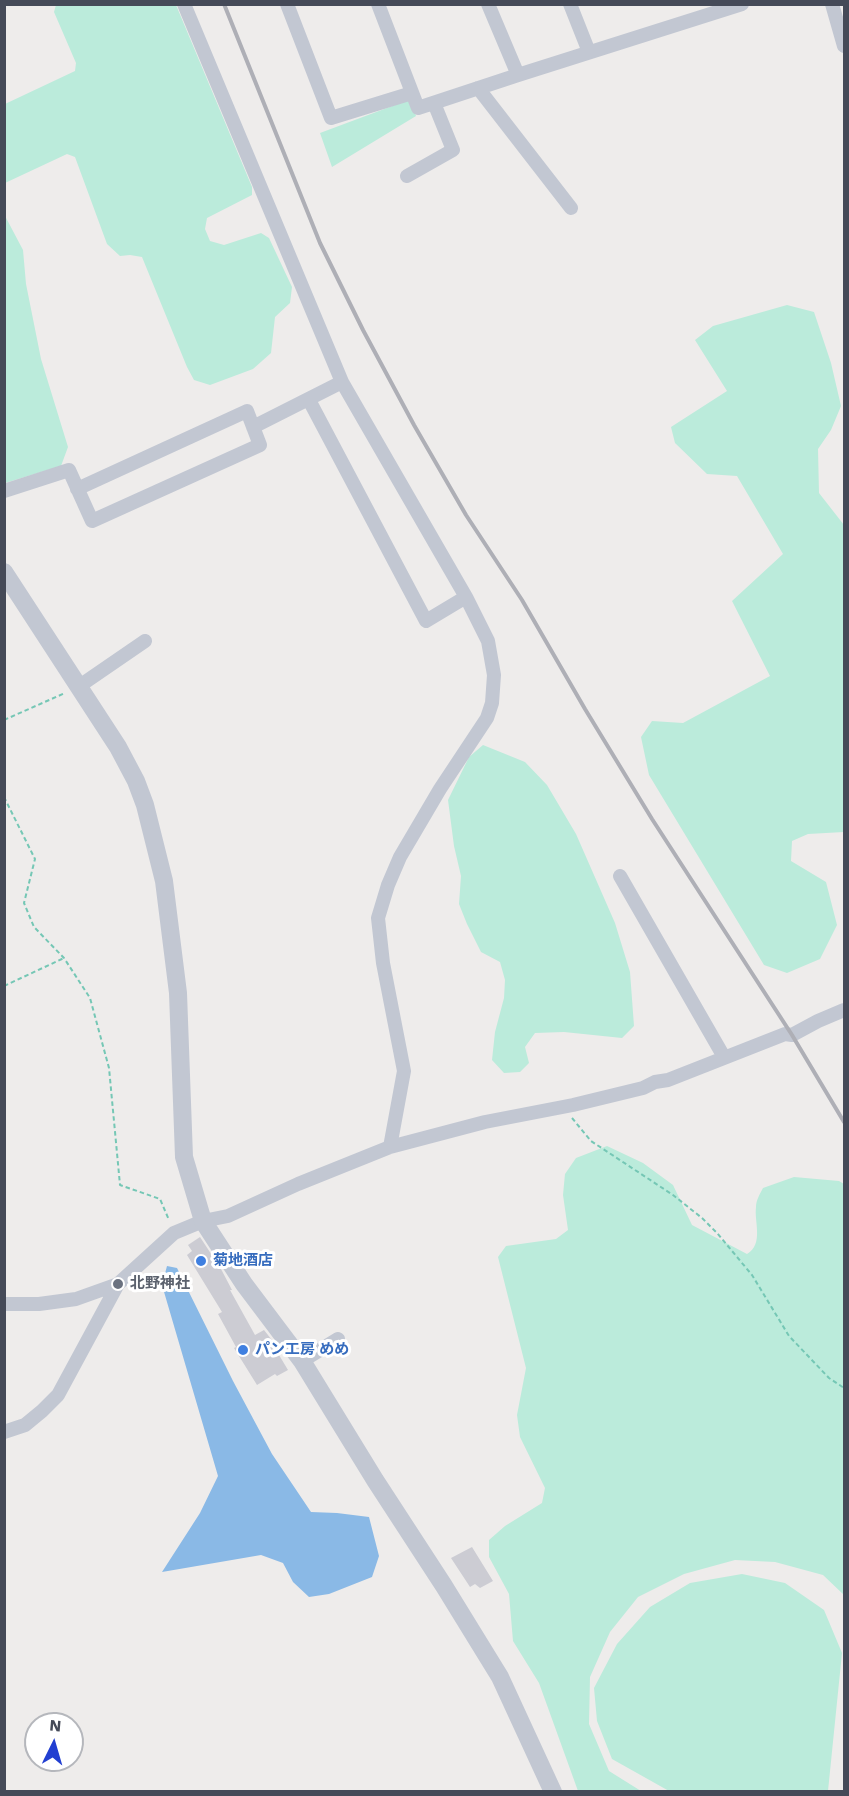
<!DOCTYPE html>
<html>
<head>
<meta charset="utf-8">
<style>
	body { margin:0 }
	#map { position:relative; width:849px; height:1796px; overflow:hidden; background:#eeeceb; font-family:"Work Sans",sans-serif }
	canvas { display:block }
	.frame { position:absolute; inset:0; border:6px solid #454a58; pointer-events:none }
	.north { position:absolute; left:24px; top:1712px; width:60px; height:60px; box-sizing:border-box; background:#fff; border:2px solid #b5b7bc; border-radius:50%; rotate:5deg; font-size:16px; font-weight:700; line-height:24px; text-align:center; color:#454a58 }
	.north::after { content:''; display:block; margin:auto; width:21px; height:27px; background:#223fd1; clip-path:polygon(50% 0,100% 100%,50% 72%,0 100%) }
</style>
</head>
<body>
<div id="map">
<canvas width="849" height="1796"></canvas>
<div class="frame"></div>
<div class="north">N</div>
</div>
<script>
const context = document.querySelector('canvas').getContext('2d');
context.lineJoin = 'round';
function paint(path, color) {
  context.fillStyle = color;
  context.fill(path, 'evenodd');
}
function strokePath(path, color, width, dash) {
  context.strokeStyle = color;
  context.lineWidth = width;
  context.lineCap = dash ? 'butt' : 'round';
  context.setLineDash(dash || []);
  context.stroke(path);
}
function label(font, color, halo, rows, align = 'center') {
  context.font = font + ' "Work Sans","Noto Sans JP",sans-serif';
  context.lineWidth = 6;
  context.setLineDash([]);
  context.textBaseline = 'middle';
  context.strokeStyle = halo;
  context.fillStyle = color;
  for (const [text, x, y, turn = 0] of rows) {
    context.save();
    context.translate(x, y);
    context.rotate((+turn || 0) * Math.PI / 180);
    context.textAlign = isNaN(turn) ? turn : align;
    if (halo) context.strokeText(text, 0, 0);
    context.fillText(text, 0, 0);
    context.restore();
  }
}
paint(new Path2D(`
	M 56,5 L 176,5 L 252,187 L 252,195 L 207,218 L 205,229 L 210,241 L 224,245 L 261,233 L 269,238 L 292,287 L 290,303 L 275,317 L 271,353 L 253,369 L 210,385 L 194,380 L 187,367 L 142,257 L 130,255 L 120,256 L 107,244 L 75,157 L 67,154 L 5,183 L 5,104 L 75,71 L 76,63 L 54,12 Z
	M 411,99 L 416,116 L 332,167 L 320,133 Z
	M 4,214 L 23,250 L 26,284 L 41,359 L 68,447 L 61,466 L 5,483 Z
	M 787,305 L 814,312 L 831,363 L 841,406 L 831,430 L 818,449 L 819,493 L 844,525 L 844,832 L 808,834 L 792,841 L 791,861 L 826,882 L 837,925 L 820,959 L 787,973 L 764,965 L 649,775 L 641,737 L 652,721 L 683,723 L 770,676 L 732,601 L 783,554 L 737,476 L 707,474 L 675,443 L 671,427 L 727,391 L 695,340 L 713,326 Z
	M 483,745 L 525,762 L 547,785 L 576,834 L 615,923 L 630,972 L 634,1026 L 622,1038 L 564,1032 L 535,1033 L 525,1047 L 529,1063 L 520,1072 L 504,1073 L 492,1060 L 495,1032 L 504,998 L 505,980 L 500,962 L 481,952 L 467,924 L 459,904 L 461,876 L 454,846 L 448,800 L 469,757 Z
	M 607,1146 L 643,1163 L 673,1185 L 692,1225 L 747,1254 C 764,1244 754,1222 756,1207 C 756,1200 760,1194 763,1188 L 794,1177 L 839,1181 L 844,1184 L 844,1595 L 823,1575 L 775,1562 L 735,1560 L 684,1574 L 638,1597 L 610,1632 L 590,1677 L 589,1724 L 609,1771 L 641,1791 L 578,1791 L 539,1683 L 513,1641 L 509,1594 L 489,1557 L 489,1540 L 505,1526 L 542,1503 L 545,1488 L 520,1437 L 517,1415 L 526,1368 L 498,1257 L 506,1246 L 556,1239 L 568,1230 L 563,1195 L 565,1174 L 576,1158 Z
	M 742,1574 L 785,1583 L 824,1610 L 842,1653 L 828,1791 L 669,1791 L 612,1759 L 597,1721 L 594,1688 L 617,1644 L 650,1607 L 690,1583 Z`), '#bbebdb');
paint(new Path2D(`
	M 167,1266 L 177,1268 L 233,1381 L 272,1454 L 311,1512 L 337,1513 L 369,1517 L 379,1556 L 372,1577 L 329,1594 L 309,1597 L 293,1582 L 283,1563 L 261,1555 L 162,1572 L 200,1513 L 218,1476 L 162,1285 Z`), '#8ab9e6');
paint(new Path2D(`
	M 200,1237 L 221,1269 L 232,1290 L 230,1290 L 255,1335 L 264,1330 L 275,1344 L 273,1345 L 288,1370 L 277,1376 L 275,1374 L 257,1385 L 234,1348 L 236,1347 L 218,1314 L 222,1312 L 187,1255 L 192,1251 L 188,1245 Z
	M 472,1547 L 493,1581 L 480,1588 L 475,1584 L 470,1587 L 451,1558 Z`), '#ccccd3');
strokePath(new Path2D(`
	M 4,720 L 65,693
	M 4,797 L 35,859 L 24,903 L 34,927 L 64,958 L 90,998 L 109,1068 L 120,1185 L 160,1199 L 169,1220
	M 4,986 L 64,958
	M 572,1118 L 591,1141 L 673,1195 L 702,1218 L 717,1233 L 752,1275 L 789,1336 L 829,1378 L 844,1388`), '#75c7b5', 2, [4.5, 3]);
strokePath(new Path2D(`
	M 184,4 L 342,382 L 466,597 L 488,641 L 494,675 L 492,703 L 487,718 L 440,789 L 400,857 L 388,885 L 378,918 L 383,963 L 404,1071 L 390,1147
	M 287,4 L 331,118 L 412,93
	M 378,4 L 418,108 L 518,75 L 742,4
	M 488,4 L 518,75
	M 570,4 L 589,52
	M 832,4 L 844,46
	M 478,88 L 571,208
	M 407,176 L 453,150 L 434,103
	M 309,400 L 426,621 L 466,597
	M 253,427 L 342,382
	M 4,491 L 69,470 L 92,521 L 260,445 L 247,411 L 77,489
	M 78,687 L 145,641
	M 620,876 L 724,1057
	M 4,1304 L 39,1304 L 76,1299 L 118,1284 L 174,1233 L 203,1221 L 228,1216 L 298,1184 L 390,1147 L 485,1122 L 573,1105 L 643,1088 L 655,1082 L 668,1080 L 785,1034 L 792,1035 L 818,1021 L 844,1010
	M 302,1361 L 338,1339
	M 4,1432 L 25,1425 L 42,1411 L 58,1395 L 118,1284`), '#c2c7d2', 14);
strokePath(new Path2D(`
	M 4,572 L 118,747 L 136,781 L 145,805 L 164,881 L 178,993 L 184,1157 L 203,1221 L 244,1284 L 302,1361 L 375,1480 L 444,1586 L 500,1677 L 553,1792`), '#c2c7d2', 18);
strokePath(new Path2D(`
	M 224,4 L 320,243 L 363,330 L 414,425 L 466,515 L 522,600 L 585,709 L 652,819 L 792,1035 L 844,1122`), '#aeafb6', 4);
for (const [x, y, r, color] of [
	[201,1261,6,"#3f7fe0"],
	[118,1284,6,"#6b7280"],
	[243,1350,6,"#3f7fe0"]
]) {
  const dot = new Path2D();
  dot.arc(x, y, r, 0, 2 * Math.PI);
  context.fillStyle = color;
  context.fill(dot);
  strokePath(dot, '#fff', 2);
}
label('bold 15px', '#366cbe', '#fff', [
	["菊地酒店",213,1261],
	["パン工房 めめ",255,1350]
], 'left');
label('bold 15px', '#5b616d', '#fff', [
	["北野神社",130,1284]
], 'left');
</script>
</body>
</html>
